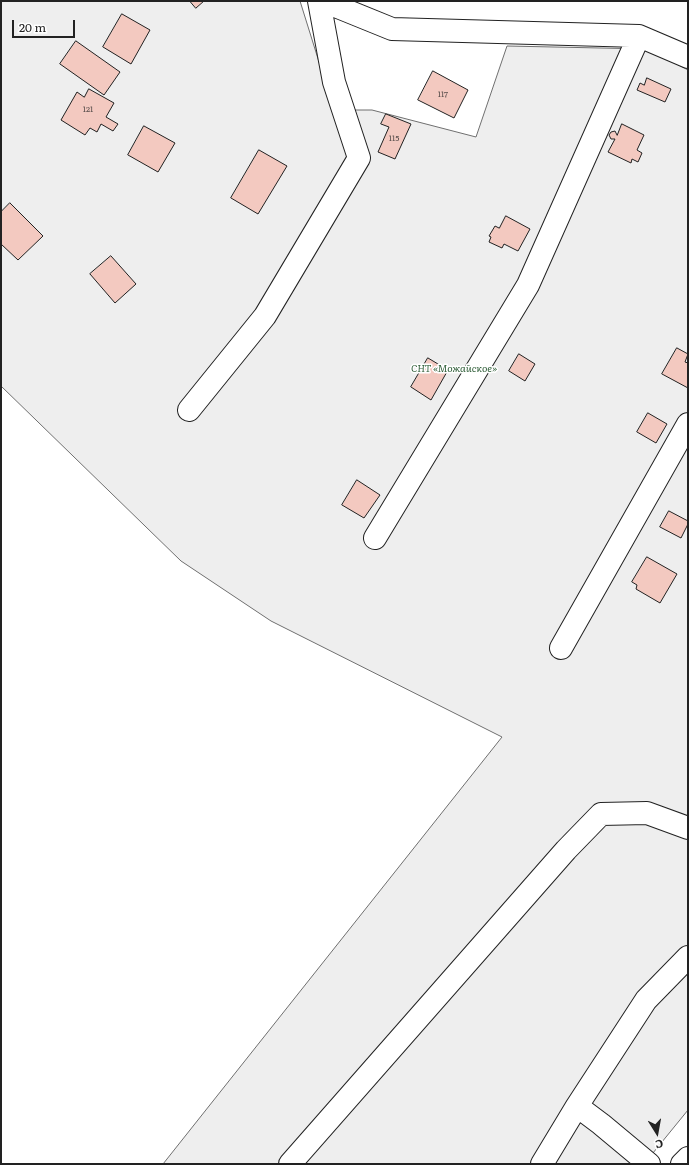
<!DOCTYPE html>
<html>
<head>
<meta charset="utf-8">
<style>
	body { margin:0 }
	#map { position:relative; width:689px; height:1165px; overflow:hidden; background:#fff; font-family:Literata,serif }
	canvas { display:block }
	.frame { position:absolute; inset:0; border:2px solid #222; pointer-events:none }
	.north { position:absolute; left:637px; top:1113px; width:40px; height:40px; -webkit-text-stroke:3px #fff; paint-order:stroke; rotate:169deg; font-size:11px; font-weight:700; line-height:16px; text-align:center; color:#222 }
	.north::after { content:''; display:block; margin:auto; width:14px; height:18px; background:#222; clip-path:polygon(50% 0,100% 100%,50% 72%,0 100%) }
	.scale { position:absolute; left:12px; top:20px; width:63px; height:18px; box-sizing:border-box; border:2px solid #222; border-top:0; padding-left:5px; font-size:12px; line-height:14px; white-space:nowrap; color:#222; -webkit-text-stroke:3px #fff; paint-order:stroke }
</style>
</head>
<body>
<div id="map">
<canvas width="689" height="1165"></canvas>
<div class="frame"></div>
<div class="north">С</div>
<div class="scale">20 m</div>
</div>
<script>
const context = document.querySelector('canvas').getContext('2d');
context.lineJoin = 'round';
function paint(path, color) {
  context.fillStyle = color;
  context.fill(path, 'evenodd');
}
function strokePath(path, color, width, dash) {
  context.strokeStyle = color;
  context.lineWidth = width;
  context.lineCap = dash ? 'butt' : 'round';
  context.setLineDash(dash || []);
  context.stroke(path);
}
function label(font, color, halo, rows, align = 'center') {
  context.font = font + ' Literata,serif';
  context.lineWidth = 3;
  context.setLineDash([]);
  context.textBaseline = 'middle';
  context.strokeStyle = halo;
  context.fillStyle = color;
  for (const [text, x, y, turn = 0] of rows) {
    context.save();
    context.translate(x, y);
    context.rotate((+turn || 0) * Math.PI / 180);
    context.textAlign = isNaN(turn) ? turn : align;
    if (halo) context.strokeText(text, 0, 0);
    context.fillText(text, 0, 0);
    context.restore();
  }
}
const green = new Path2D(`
	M 1,1 L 300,1 L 334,110 L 372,110 L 476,137 L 507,46 L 648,49 L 688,70 L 688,1110 L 644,1164 L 163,1164 L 502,737 L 271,621 L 181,561 L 1,386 Z`);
paint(green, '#eee');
strokePath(green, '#6f6f6f', 1);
const building = new Path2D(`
	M 190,1 L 204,1 L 196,8 Z
	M 122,14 L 150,30 L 131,64 L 103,47 Z
	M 76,41 L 120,72 L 104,95 L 60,64 Z
	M 433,71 L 468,90 L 454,118 L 418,100 Z
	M 647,78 L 671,89 L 665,102 L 637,90 L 640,83 L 644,85 Z
	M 89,89 L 114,103 L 106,117 L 118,124 L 113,131 L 101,124 L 97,132 L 90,128 L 85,135 L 61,120 L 77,92 L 84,97 Z
	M 386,114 L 411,124 L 395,159 L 378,152 L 389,127 L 381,124 Z
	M 622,124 L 644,135 L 637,150 L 642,153 L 638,162 L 632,159 L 631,163 L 608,152 L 615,139 L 611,139 L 609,135 L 611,132 L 615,131 L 617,135 Z
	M 144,126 L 175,143 L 158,172 L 128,155 Z
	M 259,150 L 287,166 L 258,214 L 231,198 Z
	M 10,203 L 43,236 L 18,260 L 1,244 L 1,212 Z
	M 506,216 L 530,229 L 518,251 L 504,244 L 502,248 L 489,242 L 491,237 L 489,236 L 495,226 L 499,228 Z
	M 111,256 L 136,284 L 115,303 L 90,274 Z
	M 677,348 L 688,354 L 685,362 L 688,363 L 688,388 L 662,374 Z
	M 519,354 L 535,364 L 525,381 L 509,371 Z
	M 428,358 L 448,370 L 431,400 L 411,387 Z
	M 648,413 L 667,424 L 656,443 L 637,432 Z
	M 357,480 L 380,495 L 364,518 L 342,505 Z
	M 669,511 L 688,521 L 688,524 L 681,538 L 660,527 Z
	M 647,557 L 677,574 L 660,603 L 636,589 L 637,585 L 632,582 Z`);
paint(building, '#f3c9c0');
strokePath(building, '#222', 1);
const minor = new Path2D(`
	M 323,1 L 392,29 L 639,36 L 688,57
	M 189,410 L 265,316 L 359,158 L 334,82 L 319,1
	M 375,538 L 528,285 L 639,36
	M 561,648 L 688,424
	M 577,1106 L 601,1124 L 649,1164
	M 290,1164 L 566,850 L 601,814 L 647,813 L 688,828
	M 542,1164 L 577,1106 L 646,1000 L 688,957
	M 682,1164 L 688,1158`);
strokePath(minor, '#222', 24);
strokePath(minor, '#fff', 22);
label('8px', '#564c4a', null, [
	["117",443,95],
	["121",88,110],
	["115",394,139]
]);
label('italic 10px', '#2f5e38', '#fff', [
	["СНТ «Можайское»",454,369]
]);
</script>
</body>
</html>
